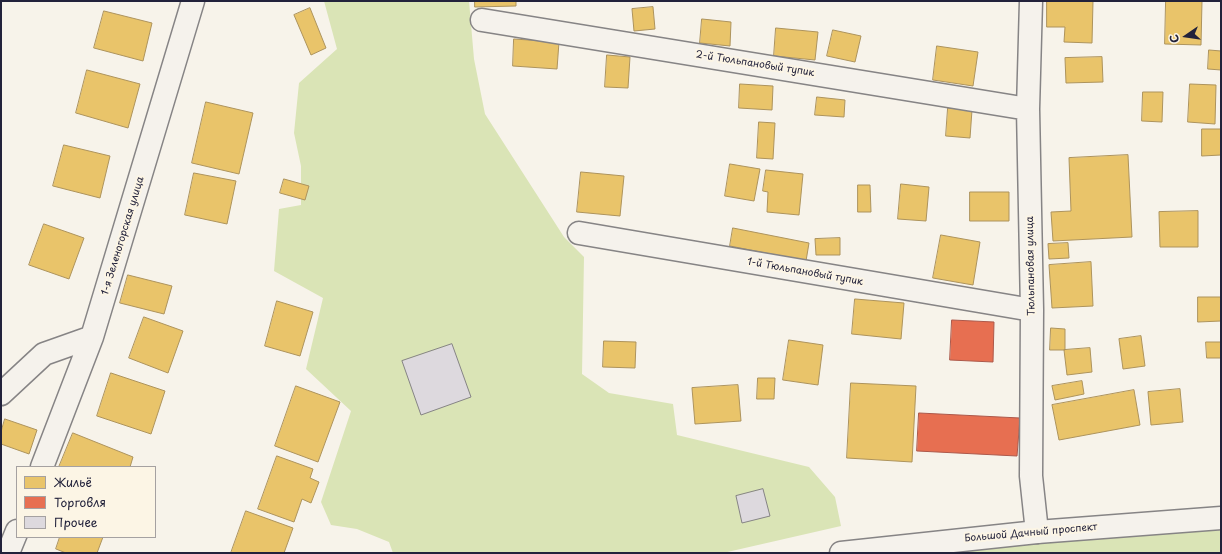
<!DOCTYPE html>
<html>
<head>
<meta charset="utf-8">
<style>
	body { margin:0 }
	#map { position:relative; width:1222px; height:554px; overflow:hidden; background:#f7f3ea; font-family:"Playpen Sans",sans-serif }
	canvas { display:block }
	.frame { position:absolute; inset:0; border:2px solid #22223b; pointer-events:none }
	.legend { position:absolute; left:16px; top:466px; width:140px; height:72px; box-sizing:border-box; background:#fcf5e5; border:1px solid #a5a1a1; margin:0; padding:5px 7px; list-style:none; font-size:12px; color:#22223b }
	.legend li { display:flex; align-items:center; gap:8px; height:20px }
	.legend b { width:20px; border:1px solid #a5a1a1 }
	.north { position:absolute; left:1166px; top:16px; width:40px; height:40px; -webkit-text-stroke:3px #fcf5e5; paint-order:stroke; rotate:257deg; font-size:11px; font-weight:700; line-height:16px; text-align:center; color:#22223b }
	.north::after { content:''; display:block; margin:auto; width:14px; height:18px; background:#22223b; clip-path:polygon(50% 0,100% 100%,50% 72%,0 100%) }
</style>
</head>
<body>
<div id="map">
<canvas width="1222" height="554"></canvas>
<div class="frame"></div>
<ul class="legend">
<li><b style="height:11px;background:#e9c46a"></b>Жильё</li>
<li><b style="height:11px;background:#e76f51"></b>Торговля</li>
<li><b style="height:11px;background:#ddd9de"></b>Прочее</li>
</ul>
<div class="north">С</div>
</div>
<script>
const context = document.querySelector('canvas').getContext('2d');
context.lineJoin = 'round';
function paint(path, color) {
  context.fillStyle = color;
  context.fill(path, 'evenodd');
}
function strokePath(path, color, width, dash) {
  context.strokeStyle = color;
  context.lineWidth = width;
  context.lineCap = dash ? 'butt' : 'round';
  context.setLineDash(dash || []);
  context.stroke(path);
}
function label(font, color, halo, rows, align = 'center') {
  context.font = font + ' "Playpen Sans",sans-serif';
  context.lineWidth = 4;
  context.setLineDash([]);
  context.textBaseline = 'middle';
  context.strokeStyle = halo;
  context.fillStyle = color;
  for (const [text, x, y, turn = 0] of rows) {
    context.save();
    context.translate(x, y);
    context.rotate((+turn || 0) * Math.PI / 180);
    context.textAlign = isNaN(turn) ? turn : align;
    if (halo) context.strokeText(text, 0, 0);
    context.fillText(text, 0, 0);
    context.restore();
  }
}
paint(new Path2D(`
	M 324,1 L 469,1 L 474,59 L 485,114 L 564,237 L 584,257 L 582,374 L 609,393 L 673,404 L 677,435 L 809,467 L 835,497 L 841,526 L 723,553 L 393,553 L 389,542 L 357,529 L 331,525 L 321,502 L 351,411 L 306,369 L 323,298 L 274,271 L 279,209 L 301,205 L 301,166 L 294,133 L 299,83 L 337,49 Z
	M 1221,530 L 1221,553 L 929,553 L 1003,544 Z`), '#dae4b6');
const homes = new Path2D(`
	M 475,1 L 516,1 L 516,6 L 475,7 Z
	M 1047,1 L 1093,1 L 1092,43 L 1064,42 L 1065,27 L 1047,27 Z
	M 1166,1 L 1202,1 L 1201,45 L 1165,44 Z
	M 653,7 L 655,29 L 634,31 L 632,9 Z
	M 310,8 L 326,48 L 311,55 L 294,15 Z
	M 104,11 L 152,23 L 143,61 L 94,48 Z
	M 702,19 L 731,22 L 730,46 L 700,43 Z
	M 776,28 L 818,32 L 815,60 L 774,56 Z
	M 833,30 L 861,36 L 855,62 L 827,56 Z
	M 514,39 L 559,42 L 557,69 L 513,66 Z
	M 937,46 L 978,52 L 973,86 L 933,80 Z
	M 1209,50 L 1221,51 L 1221,70 L 1208,69 Z
	M 607,55 L 630,57 L 628,88 L 605,87 Z
	M 1102,57 L 1103,82 L 1066,83 L 1065,58 Z
	M 87,70 L 140,84 L 128,128 L 76,113 Z
	M 740,84 L 773,86 L 772,110 L 739,108 Z
	M 1190,84 L 1216,85 L 1215,124 L 1188,122 Z
	M 1143,92 L 1163,92 L 1162,122 L 1142,121 Z
	M 817,97 L 845,100 L 844,117 L 815,115 Z
	M 206,102 L 253,113 L 239,174 L 192,163 Z
	M 948,108 L 972,110 L 970,138 L 946,136 Z
	M 759,122 L 775,123 L 773,159 L 757,158 Z
	M 1202,129 L 1221,129 L 1221,155 L 1202,156 Z
	M 64,145 L 110,156 L 100,198 L 53,186 Z
	M 1128,155 L 1132,237 L 1053,241 L 1051,212 L 1071,211 L 1069,158 Z
	M 730,164 L 760,169 L 754,201 L 725,196 Z
	M 766,170 L 803,174 L 799,215 L 767,212 L 768,192 L 763,191 Z
	M 581,172 L 624,176 L 620,216 L 577,212 Z
	M 194,173 L 236,181 L 227,224 L 185,215 Z
	M 284,179 L 309,186 L 305,200 L 280,193 Z
	M 901,184 L 929,187 L 926,221 L 898,219 Z
	M 858,185 L 870,185 L 871,212 L 858,212 Z
	M 970,192 L 1009,192 L 1009,221 L 970,221 Z
	M 1198,211 L 1198,247 L 1160,247 L 1159,212 Z
	M 44,224 L 84,238 L 69,279 L 29,265 Z
	M 733,228 L 809,243 L 806,261 L 730,246 Z
	M 941,235 L 980,242 L 973,285 L 933,278 Z
	M 840,238 L 840,255 L 816,255 L 815,239 Z
	M 1068,243 L 1069,258 L 1049,259 L 1048,244 Z
	M 1091,262 L 1093,306 L 1052,308 L 1049,265 Z
	M 128,275 L 172,286 L 164,314 L 120,303 Z
	M 1198,297 L 1221,297 L 1221,321 L 1198,322 Z
	M 855,299 L 904,303 L 901,339 L 852,334 Z
	M 277,301 L 313,312 L 300,356 L 265,346 Z
	M 144,317 L 183,331 L 168,373 L 129,358 Z
	M 1051,328 L 1065,329 L 1065,350 L 1050,350 Z
	M 1141,336 L 1145,366 L 1123,369 L 1119,339 Z
	M 789,340 L 823,345 L 818,385 L 783,380 Z
	M 604,341 L 636,342 L 635,368 L 603,367 Z
	M 1206,342 L 1221,342 L 1221,358 L 1207,358 Z
	M 1090,348 L 1092,372 L 1067,375 L 1064,350 Z
	M 111,373 L 165,391 L 151,434 L 97,416 Z
	M 758,378 L 775,378 L 774,399 L 757,399 Z
	M 1082,381 L 1084,394 L 1055,400 L 1052,386 Z
	M 851,383 L 916,386 L 912,462 L 847,458 Z
	M 738,385 L 741,421 L 695,424 L 692,388 Z
	M 296,386 L 340,402 L 318,462 L 275,446 Z
	M 1180,389 L 1183,422 L 1151,425 L 1148,392 Z
	M 1134,390 L 1140,425 L 1059,440 L 1052,405 Z
	M 5,419 L 37,430 L 29,454 L 1,444 L 1,432 Z
	M 73,433 L 133,457 L 130,467 L 59,467 Z
	M 277,456 L 313,469 L 310,478 L 319,482 L 311,503 L 302,499 L 294,522 L 258,509 Z
	M 246,511 L 293,528 L 284,553 L 231,553 Z
	M 60,537 L 103,537 L 97,553 L 66,553 L 56,549 Z`);
paint(homes, '#e9c46a');
strokePath(homes, '#ad935c', 1);
const shops = new Path2D(`
	M 952,320 L 994,322 L 993,362 L 950,360 Z
	M 919,413 L 1020,418 L 1017,456 L 917,451 Z`);
paint(shops, '#e76f51');
strokePath(shops, '#ac584a', 1);
const building = new Path2D(`
	M 452,344 L 471,397 L 421,415 L 402,361 Z
	M 763,489 L 770,516 L 742,523 L 736,496 Z`);
paint(building, '#ddd9de');
strokePath(building, '#868485', 1);
const street = new Path2D(`
	M 1031,1 L 1028,109 L 1032,310 L 1031,476 L 1037,532
	M 482,20 L 1028,109
	M 579,233 L 1032,310
	M 1,394 L 44,354 L 92,337
	M 42,467 L 92,337 L 193,1
	M 8,553 L 17,531`);
const secondary = new Path2D(`
	M 841,553 L 1037,532 L 1221,518`);
strokePath(street, '#868485', 25);
strokePath(secondary, '#868485', 25);
strokePath(street, '#f5f2ec', 22);
strokePath(secondary, '#f5f2ec', 22);
label('10px', '#22223b', '#fcf5e5', [
	["2-й Тюльпановый тупик",755,64,9],
	["1-я Зеленогорская улица",123,236,-73],
	["Тюльпановая улица",1031,266,-91],
	["1-й Тюльпановый тупик",805,272,10],
	["Большой Дачный проспект",1031,533,-5]
]);
</script>
</body>
</html>
